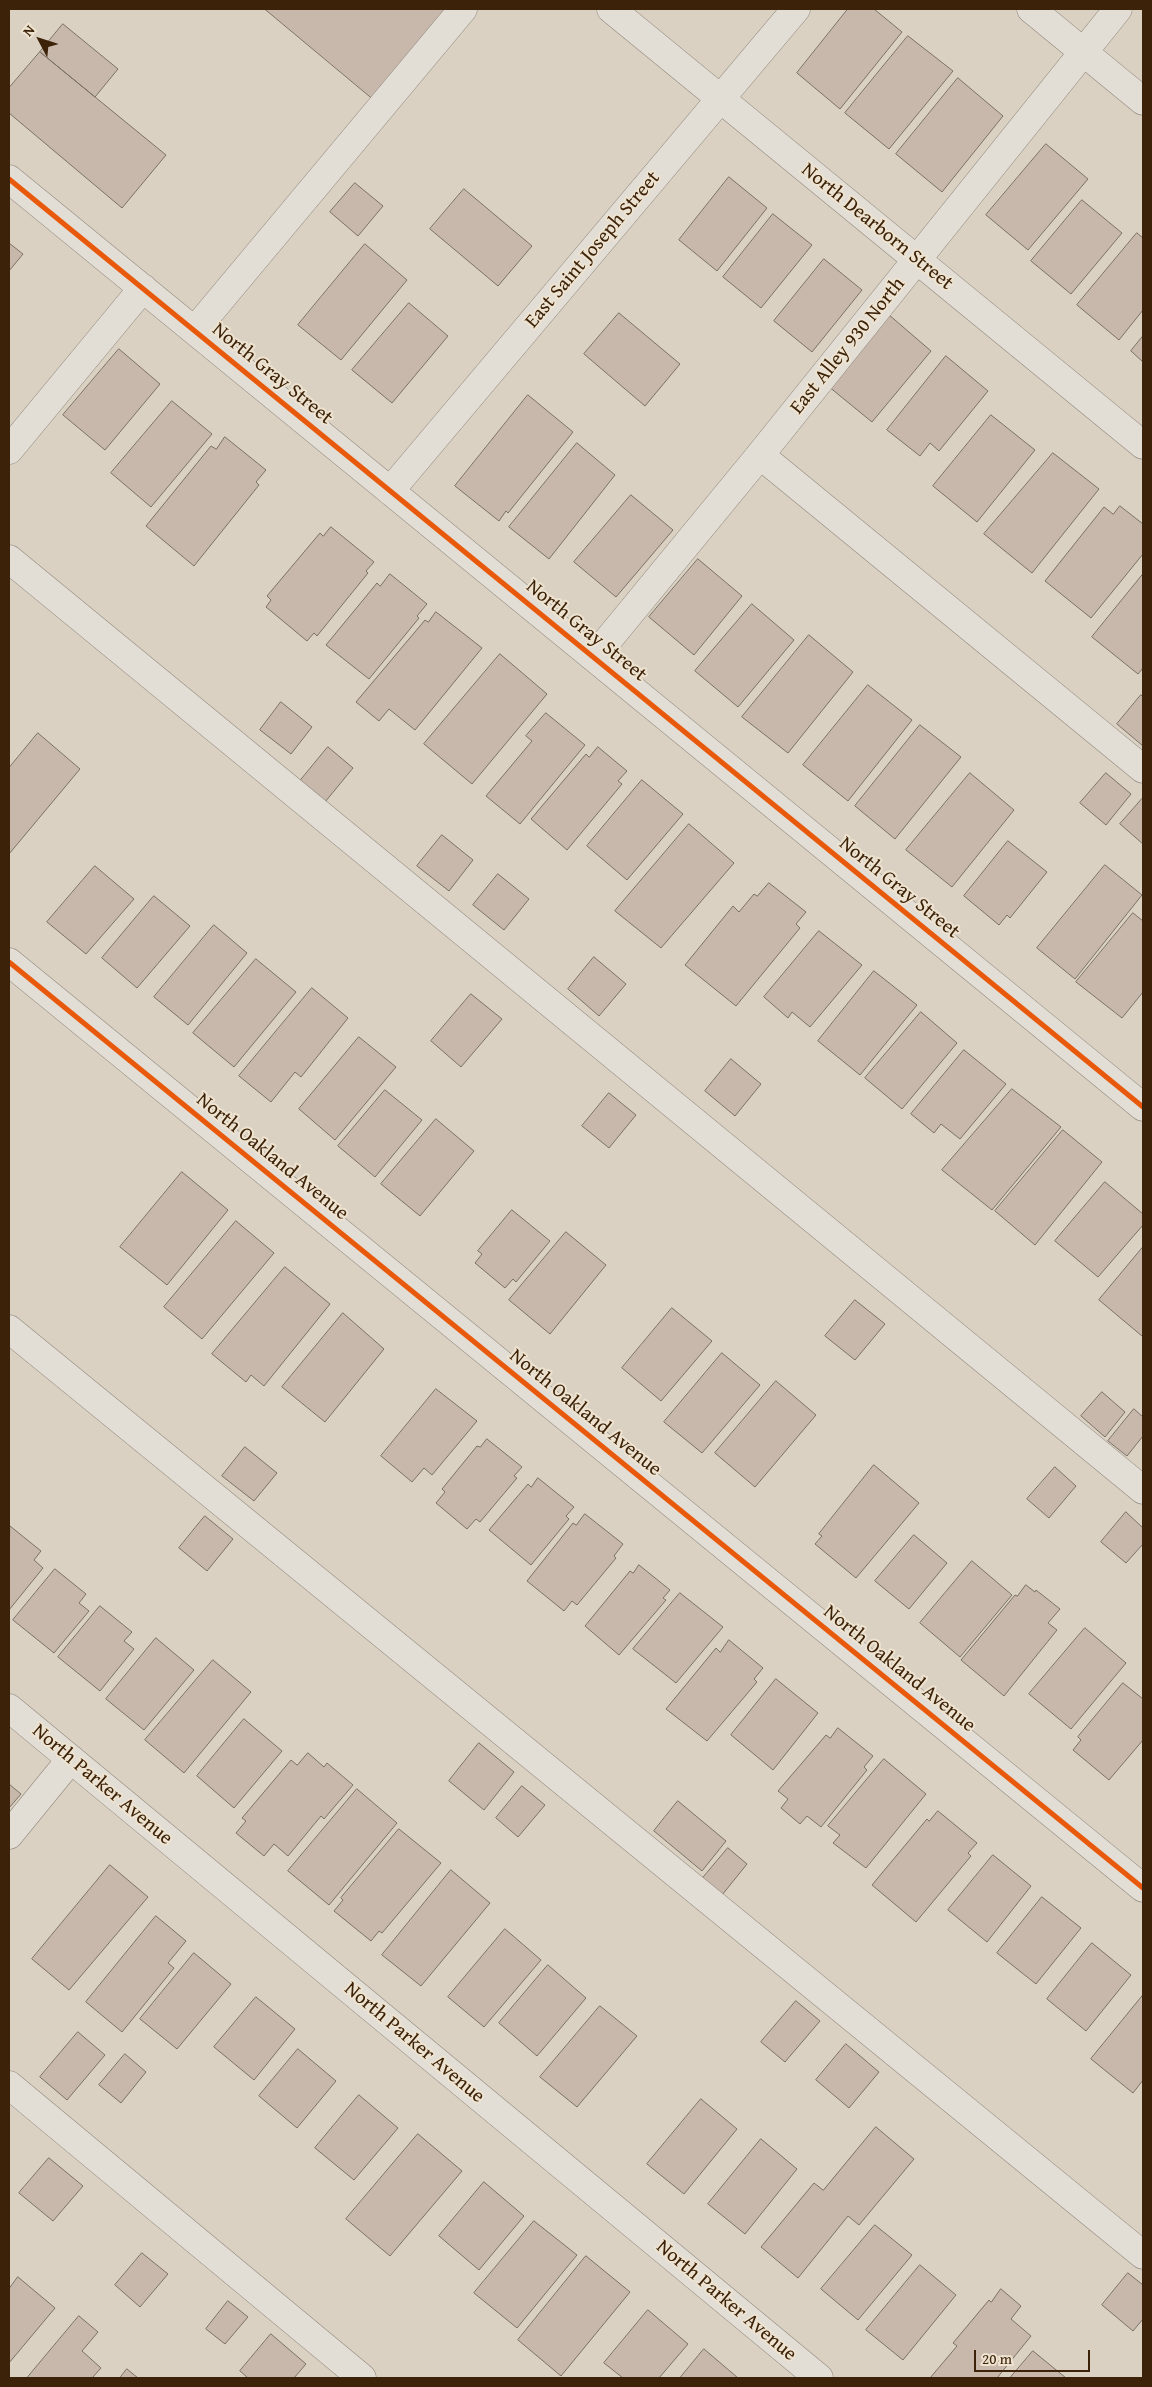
<!DOCTYPE html>
<html>
<head>
<meta charset="utf-8">
<style>
	body { margin:0 }
	#map { position:relative; width:1152px; height:2387px; overflow:hidden; background:#dad1c2; font-family:"Gentium Book Plus",serif }
	canvas { display:block }
	.frame { position:absolute; inset:0; border:10px solid #3c2208; pointer-events:none }
	.north { position:absolute; left:15px; top:15px; width:50px; height:50px; -webkit-text-stroke:4px #eee3d0; paint-order:stroke; rotate:310deg; font-size:14px; font-weight:700; line-height:20px; text-align:center; color:#3c2208 }
	.north::after { content:''; display:block; margin:auto; width:18px; height:22px; background:#3c2208; clip-path:polygon(50% 0,100% 100%,50% 72%,0 100%) }
	.scale { position:absolute; left:974px; top:2350px; width:116px; height:22px; box-sizing:border-box; border:2px solid #3c2208; border-top:0; padding-left:6px; font-size:15px; line-height:18px; white-space:nowrap; color:#3c2208; -webkit-text-stroke:4px #eee3d0; paint-order:stroke }
</style>
</head>
<body>
<div id="map">
<canvas width="1152" height="2387"></canvas>
<div class="frame"></div>
<div class="north">N</div>
<div class="scale">20 m</div>
</div>
<script>
const context = document.querySelector('canvas').getContext('2d');
context.lineJoin = 'round';
function paint(path, color) {
  context.fillStyle = color;
  context.fill(path, 'evenodd');
}
function strokePath(path, color, width, dash) {
  context.strokeStyle = color;
  context.lineWidth = width;
  context.lineCap = dash ? 'butt' : 'round';
  context.setLineDash(dash || []);
  context.stroke(path);
}
function label(font, color, halo, rows, align = 'center') {
  context.font = font + ' "Gentium Book Plus",serif';
  context.lineWidth = 4;
  context.setLineDash([]);
  context.textBaseline = 'middle';
  context.strokeStyle = halo;
  context.fillStyle = color;
  for (const [text, x, y, turn = 0] of rows) {
    context.save();
    context.translate(x, y);
    context.rotate((+turn || 0) * Math.PI / 180);
    context.textAlign = isNaN(turn) ? turn : align;
    if (halo) context.strokeText(text, 0, 0);
    context.fillText(text, 0, 0);
    context.restore();
  }
}
const building = new Path2D(`
	M 265,9 L 447,9 L 372,98 Z
	M 848,9 L 874,9 L 902,32 L 840,109 L 797,73 Z
	M 63,24 L 118,69 L 95,97 L 40,52 Z
	M 908,36 L 953,71 L 889,149 L 845,113 Z
	M 40,52 L 166,155 L 122,208 L 9,113 L 9,88 Z
	M 958,78 L 1003,116 L 942,192 L 896,154 Z
	M 1046,144 L 1088,179 L 1028,250 L 986,215 Z
	M 729,177 L 767,208 L 717,271 L 679,240 Z
	M 355,183 L 383,206 L 358,236 L 330,212 Z
	M 464,189 L 532,246 L 498,286 L 430,229 Z
	M 1082,200 L 1122,233 L 1071,294 L 1031,261 Z
	M 773,214 L 812,245 L 761,308 L 723,277 Z
	M 1137,233 L 1143,238 L 1143,310 L 1119,340 L 1077,305 Z
	M 9,243 L 23,254 L 9,271 Z
	M 365,244 L 407,280 L 341,360 L 298,325 Z
	M 824,259 L 862,290 L 812,352 L 774,321 Z
	M 409,303 L 448,336 L 392,403 L 352,370 Z
	M 619,313 L 680,364 L 645,406 L 584,354 Z
	M 888,314 L 931,351 L 872,422 L 828,386 Z
	M 1143,336 L 1143,362 L 1131,351 Z
	M 119,349 L 160,384 L 105,450 L 63,415 Z
	M 946,356 L 988,391 L 939,451 L 930,443 L 920,456 L 887,430 Z
	M 528,395 L 573,432 L 508,513 L 506,511 L 499,521 L 455,486 Z
	M 172,401 L 212,434 L 151,507 L 111,473 Z
	M 991,415 L 1035,450 L 977,522 L 933,486 Z
	M 225,437 L 266,470 L 256,482 L 259,485 L 194,566 L 146,526 L 211,446 L 216,449 Z
	M 577,443 L 615,475 L 549,559 L 509,527 Z
	M 1053,453 L 1099,489 L 1032,573 L 984,534 Z
	M 631,495 L 673,530 L 616,597 L 574,562 Z
	M 1120,506 L 1143,524 L 1143,554 L 1091,618 L 1045,581 L 1104,507 L 1113,514 Z
	M 331,527 L 374,562 L 366,571 L 368,573 L 317,636 L 314,633 L 307,641 L 266,607 L 271,600 L 267,596 L 320,533 L 323,536 Z
	M 698,559 L 742,596 L 694,655 L 649,617 Z
	M 390,574 L 427,604 L 417,616 L 419,618 L 369,679 L 326,645 L 377,583 L 380,586 Z
	M 1143,574 L 1143,668 L 1138,674 L 1092,637 Z
	M 752,604 L 794,640 L 738,707 L 695,671 Z
	M 436,612 L 482,648 L 415,730 L 389,709 L 379,721 L 356,702 L 425,620 L 428,622 Z
	M 809,635 L 853,672 L 788,753 L 742,717 Z
	M 500,654 L 547,694 L 472,784 L 424,744 Z
	M 868,685 L 912,720 L 848,801 L 803,765 Z
	M 1141,695 L 1143,697 L 1143,746 L 1117,724 Z
	M 281,702 L 312,727 L 291,754 L 260,730 Z
	M 546,713 L 585,745 L 520,824 L 486,796 L 532,741 L 526,736 Z
	M 920,725 L 961,757 L 895,839 L 855,806 Z
	M 38,733 L 80,769 L 9,854 L 9,768 Z
	M 328,747 L 353,768 L 325,802 L 300,781 Z
	M 598,747 L 627,771 L 618,781 L 622,784 L 567,850 L 531,819 L 586,754 L 589,757 Z
	M 970,773 L 1014,810 L 952,887 L 906,850 Z
	M 1106,773 L 1131,794 L 1106,825 L 1080,803 Z
	M 642,780 L 683,814 L 627,880 L 587,846 Z
	M 1142,799 L 1143,800 L 1143,844 L 1120,824 Z
	M 689,824 L 734,863 L 661,948 L 615,911 Z
	M 442,835 L 473,860 L 449,891 L 417,866 Z
	M 1008,841 L 1047,872 L 1010,918 L 1007,915 L 999,925 L 964,896 Z
	M 1105,865 L 1142,895 L 1075,979 L 1037,948 Z
	M 95,866 L 134,899 L 86,954 L 47,922 Z
	M 498,874 L 529,899 L 504,930 L 473,905 Z
	M 769,883 L 806,912 L 796,924 L 800,928 L 736,1006 L 685,965 L 733,906 L 739,912 L 754,894 L 757,896 Z
	M 154,896 L 190,926 L 137,988 L 102,958 Z
	M 1133,913 L 1143,921 L 1143,992 L 1122,1018 L 1076,982 Z
	M 214,925 L 247,953 L 188,1025 L 154,997 Z
	M 819,931 L 862,965 L 810,1027 L 792,1012 L 788,1018 L 764,997 Z
	M 594,957 L 626,984 L 599,1016 L 568,989 Z
	M 256,959 L 296,992 L 234,1067 L 193,1033 Z
	M 874,971 L 917,1005 L 860,1075 L 818,1041 Z
	M 312,988 L 348,1018 L 301,1077 L 295,1072 L 271,1102 L 239,1076 Z
	M 471,994 L 502,1019 L 461,1067 L 431,1041 Z
	M 921,1012 L 957,1043 L 902,1109 L 865,1078 Z
	M 359,1037 L 396,1067 L 335,1140 L 299,1109 Z
	M 964,1050 L 1006,1084 L 960,1139 L 941,1124 L 934,1133 L 911,1114 Z
	M 731,1059 L 761,1084 L 735,1116 L 705,1091 Z
	M 1012,1089 L 1061,1127 L 992,1210 L 942,1170 Z
	M 385,1090 L 422,1120 L 375,1177 L 338,1146 Z
	M 609,1093 L 636,1115 L 609,1148 L 582,1126 Z
	M 436,1119 L 474,1151 L 420,1216 L 381,1184 Z
	M 1063,1130 L 1102,1162 L 1035,1245 L 995,1211 Z
	M 182,1172 L 228,1210 L 167,1285 L 120,1247 Z
	M 1105,1182 L 1143,1214 L 1143,1225 L 1098,1277 L 1055,1241 Z
	M 512,1210 L 550,1241 L 516,1282 L 513,1279 L 505,1288 L 475,1263 L 482,1254 L 478,1251 Z
	M 236,1221 L 274,1253 L 202,1339 L 164,1307 Z
	M 566,1232 L 606,1265 L 550,1334 L 509,1300 Z
	M 1143,1247 L 1143,1335 L 1142,1336 L 1099,1300 Z
	M 285,1267 L 330,1304 L 264,1386 L 251,1375 L 246,1382 L 212,1354 Z
	M 855,1300 L 885,1324 L 855,1360 L 825,1336 Z
	M 672,1308 L 712,1341 L 661,1401 L 622,1368 Z
	M 343,1313 L 384,1349 L 325,1422 L 282,1387 Z
	M 722,1353 L 760,1385 L 702,1453 L 664,1422 Z
	M 776,1381 L 816,1415 L 755,1487 L 715,1453 Z
	M 436,1389 L 477,1421 L 432,1475 L 424,1468 L 412,1482 L 381,1456 Z
	M 1102,1392 L 1125,1412 L 1105,1437 L 1081,1416 Z
	M 1134,1409 L 1143,1417 L 1143,1436 L 1127,1456 L 1108,1441 Z
	M 487,1439 L 522,1467 L 514,1476 L 517,1478 L 480,1522 L 476,1519 L 467,1529 L 436,1503 L 445,1492 L 442,1489 L 477,1446 L 480,1447 Z
	M 245,1447 L 277,1473 L 254,1501 L 222,1476 Z
	M 874,1465 L 919,1503 L 856,1578 L 815,1544 L 822,1536 L 819,1534 Z
	M 1055,1467 L 1076,1486 L 1049,1518 L 1027,1499 Z
	M 538,1478 L 574,1507 L 566,1516 L 569,1519 L 531,1565 L 489,1530 L 528,1484 L 531,1487 Z
	M 1126,1512 L 1143,1528 L 1143,1544 L 1126,1563 L 1101,1542 Z
	M 585,1514 L 623,1544 L 614,1556 L 616,1558 L 577,1605 L 572,1601 L 564,1611 L 527,1581 L 573,1523 L 576,1525 Z
	M 205,1516 L 233,1539 L 207,1571 L 179,1548 Z
	M 10,1526 L 41,1551 L 34,1560 L 43,1568 L 9,1610 Z
	M 914,1535 L 947,1563 L 909,1609 L 875,1581 Z
	M 972,1561 L 1012,1595 L 960,1657 L 920,1623 Z
	M 639,1565 L 670,1590 L 663,1598 L 666,1600 L 619,1655 L 585,1626 L 630,1571 L 633,1573 Z
	M 55,1569 L 86,1594 L 79,1603 L 89,1611 L 54,1653 L 13,1620 Z
	M 1026,1585 L 1035,1592 L 1036,1590 L 1060,1609 L 1048,1623 L 1057,1630 L 1004,1696 L 961,1660 L 1015,1595 L 1017,1596 Z
	M 680,1593 L 723,1627 L 676,1683 L 633,1649 Z
	M 100,1606 L 132,1632 L 124,1641 L 134,1649 L 100,1691 L 58,1657 Z
	M 1085,1628 L 1126,1663 L 1071,1729 L 1029,1694 Z
	M 156,1638 L 194,1670 L 144,1730 L 106,1699 Z
	M 729,1640 L 763,1668 L 754,1679 L 757,1682 L 707,1741 L 666,1709 L 716,1648 L 720,1652 Z
	M 213,1660 L 251,1692 L 184,1773 L 145,1740 Z
	M 776,1679 L 818,1713 L 773,1770 L 731,1735 Z
	M 1123,1683 L 1143,1699 L 1143,1740 L 1109,1780 L 1073,1750 L 1081,1740 L 1078,1737 Z
	M 244,1719 L 282,1751 L 234,1808 L 197,1776 Z
	M 838,1728 L 873,1756 L 864,1767 L 867,1770 L 821,1827 L 807,1816 L 800,1824 L 781,1808 L 788,1799 L 778,1791 L 826,1735 L 830,1738 Z
	M 479,1743 L 514,1772 L 484,1810 L 449,1781 Z
	M 308,1753 L 324,1767 L 327,1763 L 353,1785 L 324,1819 L 321,1816 L 288,1856 L 274,1844 L 264,1856 L 236,1833 L 246,1821 L 242,1818 L 291,1760 L 297,1765 Z
	M 884,1759 L 926,1794 L 866,1868 L 833,1843 L 840,1835 L 828,1826 Z
	M 9,1784 L 21,1794 L 9,1808 Z
	M 522,1786 L 545,1805 L 518,1837 L 496,1818 Z
	M 357,1789 L 397,1823 L 329,1905 L 288,1871 Z
	M 678,1801 L 726,1841 L 702,1871 L 654,1831 Z
	M 938,1811 L 977,1843 L 968,1853 L 971,1856 L 916,1922 L 872,1885 L 927,1819 L 929,1821 Z
	M 399,1829 L 441,1863 L 382,1933 L 379,1931 L 371,1941 L 334,1911 L 343,1900 L 341,1898 Z
	M 728,1848 L 747,1864 L 722,1895 L 702,1879 Z
	M 993,1855 L 1031,1886 L 987,1942 L 948,1910 Z
	M 110,1865 L 148,1897 L 69,1990 L 32,1959 Z
	M 451,1870 L 490,1903 L 421,1986 L 382,1955 Z
	M 1042,1897 L 1081,1928 L 1036,1984 L 997,1953 Z
	M 156,1916 L 186,1941 L 168,1963 L 174,1968 L 122,2032 L 86,2002 Z
	M 505,1929 L 541,1960 L 484,2027 L 448,1997 Z
	M 1092,1943 L 1131,1975 L 1086,2031 L 1047,1999 Z
	M 194,1953 L 231,1984 L 177,2049 L 140,2019 Z
	M 548,1965 L 586,1998 L 537,2056 L 499,2023 Z
	M 1143,1995 L 1143,2080 L 1133,2093 L 1091,2059 Z
	M 256,1997 L 295,2029 L 254,2080 L 214,2047 Z
	M 796,2001 L 820,2021 L 785,2062 L 761,2042 Z
	M 600,2006 L 637,2036 L 577,2107 L 540,2077 Z
	M 78,2032 L 105,2055 L 67,2100 L 40,2077 Z
	M 846,2044 L 879,2072 L 849,2108 L 816,2080 Z
	M 298,2049 L 336,2081 L 297,2128 L 259,2096 Z
	M 125,2054 L 146,2072 L 121,2103 L 99,2085 Z
	M 359,2095 L 398,2128 L 354,2180 L 315,2148 Z
	M 701,2099 L 737,2129 L 684,2194 L 647,2164 Z
	M 876,2127 L 914,2159 L 859,2225 L 848,2216 L 798,2278 L 761,2247 L 814,2183 L 823,2190 Z
	M 418,2134 L 462,2171 L 390,2256 L 346,2219 Z
	M 761,2139 L 797,2169 L 745,2234 L 708,2204 Z
	M 49,2158 L 83,2186 L 53,2221 L 19,2193 Z
	M 484,2182 L 524,2216 L 479,2270 L 439,2236 Z
	M 534,2221 L 577,2255 L 517,2328 L 474,2293 Z
	M 875,2225 L 912,2255 L 858,2320 L 821,2289 Z
	M 142,2253 L 168,2274 L 140,2307 L 115,2285 Z
	M 586,2256 L 630,2292 L 561,2376 L 518,2340 Z
	M 920,2265 L 956,2295 L 903,2360 L 866,2330 Z
	M 1128,2273 L 1143,2285 L 1143,2319 L 1133,2331 L 1102,2305 Z
	M 18,2277 L 55,2308 L 9,2363 L 9,2289 Z
	M 1001,2289 L 1021,2306 L 1011,2319 L 1031,2336 L 997,2378 L 930,2378 L 957,2346 L 953,2343 L 989,2300 L 991,2302 Z
	M 228,2301 L 248,2317 L 225,2344 L 206,2329 Z
	M 648,2310 L 688,2344 L 659,2378 L 623,2378 L 604,2363 Z
	M 79,2316 L 98,2332 L 82,2351 L 101,2368 L 92,2378 L 27,2378 Z
	M 271,2334 L 306,2364 L 294,2378 L 248,2378 L 240,2371 Z
	M 704,2349 L 738,2378 L 680,2378 Z
	M 1033,2351 L 1066,2378 L 1010,2378 Z
	M 127,2369 L 138,2378 L 120,2378 Z`);
paint(building, '#c8b8ac');
strokePath(building, '#7a7165', 1);
const minor = new Path2D(`
	M 611,9 L 1143,445
	M 1031,9 L 1143,101
	M 9,179 L 1143,1107
	M 195,330 L 463,9
	M 9,450 L 143,288
	M 760,455 L 1143,769
	M 390,491 L 796,9
	M 9,559 L 1143,1490
	M 594,657 L 760,455 L 1118,9
	M 9,962 L 1143,1888
	M 9,1329 L 1143,2255
	M 9,1708 L 819,2378
	M 9,1835 L 71,1759
	M 9,2085 L 362,2378`);
strokePath(minor, '#91887d', 29);
strokePath(minor, '#e2ded6', 28);
strokePath(new Path2D(`
	M 9,179 L 1143,1107
	M 9,962 L 1143,1888`), '#e8590c', 5);
label('20px', '#3c2208', '#eee3d0', [
	["North Dearborn Street",877,227,39],
	["East Saint Joseph Street",593,250,-50],
	["East Alley 930 North",848,346,-51],
	["North Gray Street",272,374,39],
	["North Gray Street",586,631,39],
	["North Gray Street",899,888,39],
	["North Oakland Avenue",272,1157,39],
	["North Oakland Avenue",585,1413,39],
	["North Oakland Avenue",899,1669,39],
	["North Parker Avenue",102,1785,40],
	["North Parker Avenue",414,2043,40],
	["North Parker Avenue",726,2301,40]
]);
</script>
</body>
</html>
